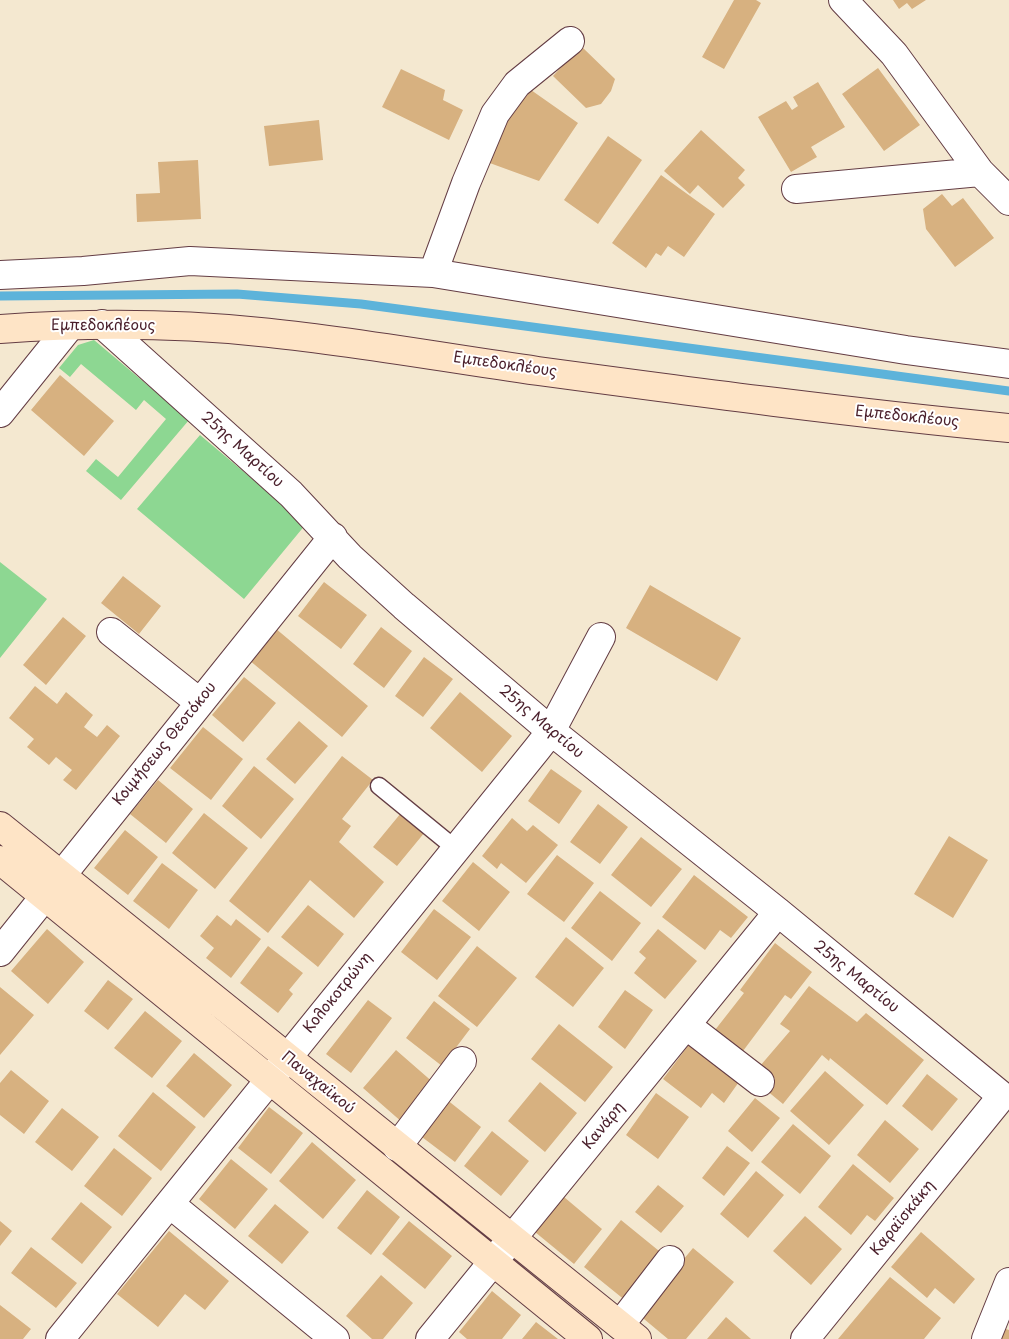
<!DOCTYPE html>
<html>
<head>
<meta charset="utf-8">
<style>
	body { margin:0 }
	canvas { display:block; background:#f4e8d0 }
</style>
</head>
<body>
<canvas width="1009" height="1339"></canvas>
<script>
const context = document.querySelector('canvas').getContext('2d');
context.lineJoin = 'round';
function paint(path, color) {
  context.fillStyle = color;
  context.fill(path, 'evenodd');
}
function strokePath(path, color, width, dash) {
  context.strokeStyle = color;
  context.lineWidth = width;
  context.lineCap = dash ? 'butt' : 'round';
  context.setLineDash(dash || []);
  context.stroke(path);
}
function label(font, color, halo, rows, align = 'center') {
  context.font = font + ' "Playpen Sans",sans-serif';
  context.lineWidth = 4;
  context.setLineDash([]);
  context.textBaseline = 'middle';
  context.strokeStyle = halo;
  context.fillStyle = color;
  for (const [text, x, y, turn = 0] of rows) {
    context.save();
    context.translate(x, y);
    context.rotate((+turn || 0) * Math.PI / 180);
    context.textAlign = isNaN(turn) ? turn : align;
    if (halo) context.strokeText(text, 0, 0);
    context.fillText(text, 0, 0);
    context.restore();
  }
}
paint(new Path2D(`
	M 94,340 L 189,420 L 121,500 L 86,471 L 96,459 L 118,477 L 166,419 L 144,400 L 136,410 L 81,364 L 70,377 L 59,368 L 78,345 Z
	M 200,435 L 306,524 L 244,599 L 137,509 Z
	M 0,562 L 47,599 L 0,658 Z`), '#8dd792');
strokePath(new Path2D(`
	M 0,296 L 237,294 L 361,304 L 1009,391`), '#5db3da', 9);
paint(new Path2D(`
	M 734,0 L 756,0 L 761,3 L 724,69 L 702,57 Z
	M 893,0 L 926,0 L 912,9 L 907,3 L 899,9 Z
	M 581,46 L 615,79 L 611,91 L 601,104 L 586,108 L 553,76 Z
	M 878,68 L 920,125 L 884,151 L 842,94 Z
	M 401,69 L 445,90 L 443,100 L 463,110 L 449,140 L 382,107 Z
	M 818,82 L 845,127 L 811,147 L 817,157 L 791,172 L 758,117 L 786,101 L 792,110 L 798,106 L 793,97 Z
	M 531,90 L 578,123 L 539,181 L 487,162 L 507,119 Z
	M 319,120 L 323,160 L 269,166 L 264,126 Z
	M 701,130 L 745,170 L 738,178 L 745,185 L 723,208 L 698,185 L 690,194 L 664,171 Z
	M 608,136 L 642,160 L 598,224 L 564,200 Z
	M 198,160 L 201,219 L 137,222 L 136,194 L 160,193 L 158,162 Z
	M 661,175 L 715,214 L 684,257 L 668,246 L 661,256 L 656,253 L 646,268 L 612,243 Z
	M 942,194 L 952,206 L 963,198 L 994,238 L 955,267 L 926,229 L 923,209 Z
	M 60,375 L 114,421 L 84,456 L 31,410 Z
	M 123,576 L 161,606 L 139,634 L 101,603 Z
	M 324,582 L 367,615 L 341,649 L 298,616 Z
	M 650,585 L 741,638 L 717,681 L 626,628 Z
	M 63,617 L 86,636 L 46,685 L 23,665 Z
	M 381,627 L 412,651 L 384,688 L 353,664 Z
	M 275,628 L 368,706 L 342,737 L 249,660 Z
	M 424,657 L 453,679 L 423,717 L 395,696 Z
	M 244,677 L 276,703 L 243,742 L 212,715 Z
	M 35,686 L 57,704 L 66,692 L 93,715 L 84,727 L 97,737 L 107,725 L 120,736 L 76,790 L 63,780 L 72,770 L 56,757 L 49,765 L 27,747 L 34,739 L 9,718 Z
	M 460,692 L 512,736 L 482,772 L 430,728 Z
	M 299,721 L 328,746 L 295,784 L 266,759 Z
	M 203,727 L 243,759 L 211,800 L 170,768 Z
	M 342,756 L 373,780 L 342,819 L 351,826 L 339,842 L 384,882 L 354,918 L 310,880 L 268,933 L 229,901 Z
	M 254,766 L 294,799 L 261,839 L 222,806 Z
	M 551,769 L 582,791 L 559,824 L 528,801 Z
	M 158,780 L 193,809 L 166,843 L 130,814 Z
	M 598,804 L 628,827 L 600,864 L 570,842 Z
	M 204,813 L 248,848 L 215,889 L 172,853 Z
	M 401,813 L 425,832 L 397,866 L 373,847 Z
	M 512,818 L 527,831 L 533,825 L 558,845 L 526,883 L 501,863 L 497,869 L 482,856 Z
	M 125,830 L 158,857 L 128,895 L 94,868 Z
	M 949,836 L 988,860 L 953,918 L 914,894 Z
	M 641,837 L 682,869 L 651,907 L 611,875 Z
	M 557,855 L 594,883 L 564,922 L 527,894 Z
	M 473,862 L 510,892 L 479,931 L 442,901 Z
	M 162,863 L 198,890 L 169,929 L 133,901 Z
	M 694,875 L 748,917 L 731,938 L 720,930 L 705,950 L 662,917 Z
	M 600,891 L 641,923 L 612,961 L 571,928 Z
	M 308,905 L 344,934 L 318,967 L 281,937 Z
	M 434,909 L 471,937 L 437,980 L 401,952 Z
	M 217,915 L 231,926 L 236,919 L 261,939 L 231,978 L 206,958 L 214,948 L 200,936 Z
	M 47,929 L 84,962 L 48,1004 L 11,971 Z
	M 658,929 L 697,961 L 665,999 L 634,973 L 646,958 L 639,952 Z
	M 566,937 L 604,968 L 573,1007 L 535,977 Z
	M 775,943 L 812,972 L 791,999 L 785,995 L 743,1051 L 715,1030 L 744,993 L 740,990 Z
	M 268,946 L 303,973 L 289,990 L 293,994 L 278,1013 L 240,983 Z
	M 477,946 L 517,978 L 477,1027 L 438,996 Z
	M 108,980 L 133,999 L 108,1030 L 84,1011 Z
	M 809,986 L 857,1022 L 866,1013 L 924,1060 L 887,1105 L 830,1058 L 829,1061 L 822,1055 L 783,1104 L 766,1090 L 775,1079 L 760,1066 L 790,1031 L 780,1024 Z
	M 0,987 L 34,1015 L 0,1055 Z
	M 625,990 L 653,1010 L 625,1049 L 598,1027 Z
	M 368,1000 L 392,1018 L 351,1073 L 326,1054 Z
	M 434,1001 L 470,1029 L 442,1066 L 406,1038 Z
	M 145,1011 L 182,1041 L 152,1078 L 114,1048 Z
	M 559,1024 L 613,1067 L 585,1102 L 531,1059 Z
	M 691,1042 L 741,1079 L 724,1103 L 712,1093 L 701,1108 L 663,1079 Z
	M 396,1050 L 435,1084 L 403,1123 L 363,1088 Z
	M 194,1053 L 232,1085 L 204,1118 L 166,1086 Z
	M 11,1070 L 49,1101 L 24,1134 L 0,1115 L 0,1083 Z
	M 825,1071 L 864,1105 L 829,1145 L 790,1111 Z
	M 927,1074 L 958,1099 L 932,1131 L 902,1106 Z
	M 540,1082 L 577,1113 L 545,1152 L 508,1121 Z
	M 153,1092 L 196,1127 L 161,1171 L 118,1136 Z
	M 656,1093 L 689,1117 L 658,1159 L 626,1135 Z
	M 755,1098 L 780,1118 L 752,1152 L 728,1131 Z
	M 446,1099 L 481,1127 L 455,1162 L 418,1134 Z
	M 269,1107 L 303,1133 L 271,1174 L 238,1148 Z
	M 62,1108 L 99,1137 L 72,1171 L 35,1142 Z
	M 885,1120 L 919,1149 L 890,1183 L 857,1155 Z
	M 793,1124 L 831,1156 L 800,1194 L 761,1162 Z
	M 492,1131 L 529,1161 L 501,1196 L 464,1166 Z
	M 312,1142 L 356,1180 L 323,1219 L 279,1181 Z
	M 727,1146 L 750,1163 L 724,1196 L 702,1178 Z
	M 114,1148 L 152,1178 L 122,1216 L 84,1186 Z
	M 231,1159 L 268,1189 L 235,1229 L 199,1199 Z
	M 853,1164 L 894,1198 L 875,1221 L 867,1215 L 851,1235 L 818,1207 Z
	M 756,1171 L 784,1195 L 748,1238 L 720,1214 Z
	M 658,1185 L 684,1206 L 661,1233 L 635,1212 Z
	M 367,1190 L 400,1217 L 371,1255 L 337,1228 Z
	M 564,1197 L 602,1229 L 574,1264 L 535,1232 Z
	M 81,1202 L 112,1227 L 82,1264 L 51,1239 Z
	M 275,1204 L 309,1232 L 282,1264 L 248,1236 Z
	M 805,1216 L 842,1249 L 811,1285 L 773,1251 Z
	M 621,1220 L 664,1255 L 626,1301 L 584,1267 Z
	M 0,1221 L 12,1231 L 0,1246 Z
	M 409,1221 L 452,1256 L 425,1289 L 382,1254 Z
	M 169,1231 L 229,1281 L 205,1310 L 185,1294 L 158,1327 L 117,1294 Z
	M 921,1232 L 975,1279 L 954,1304 L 935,1288 L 927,1298 L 891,1267 Z
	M 31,1247 L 77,1283 L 56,1308 L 11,1273 Z
	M 693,1248 L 734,1282 L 686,1339 L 668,1339 L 638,1314 Z
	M 381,1275 L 413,1303 L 383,1339 L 372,1339 L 346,1316 Z
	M 890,1277 L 941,1318 L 924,1339 L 838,1339 Z
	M 492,1291 L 521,1315 L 502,1339 L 467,1339 L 459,1332 Z
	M 0,1305 L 31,1329 L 23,1339 L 0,1339 Z
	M 726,1317 L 751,1339 L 707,1339 Z
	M 536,1322 L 558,1339 L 522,1339 Z
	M 1003,1328 L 1009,1330 L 1009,1339 L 999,1339 Z`), '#d7b180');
const lane = new Path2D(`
	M 379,786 L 456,849`);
const street = new Path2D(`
	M 843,0 L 894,54 L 980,172 L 1009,201
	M 796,189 L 980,172
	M 433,273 L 466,183 L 495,114 L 517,84 L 570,41
	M 0,275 L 83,271 L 190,261 L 433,273 L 906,350 L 1009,364
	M 102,324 L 291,494 L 350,557 L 404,606 L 551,731 L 778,912 L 1002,1096 L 805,1339
	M 0,413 L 70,326
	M 111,632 L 199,702
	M 0,952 L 333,537
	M 686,1025 L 760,1082
	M 397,1147 L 462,1061
	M 170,1204 L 335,1339
	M 620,1325 L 670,1260
	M 60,1339 L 537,749 L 551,731 L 601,637
	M 430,1339 L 778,912
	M 986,1339 L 1009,1282`);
const secondary = new Path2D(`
	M 0,329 C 86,323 174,323 260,332 C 353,341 445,358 538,371 C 694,392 852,413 1009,428
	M 0,826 L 637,1339
	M 0,860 L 588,1339`);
strokePath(lane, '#643d44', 19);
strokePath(street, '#643d44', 30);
strokePath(secondary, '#643d44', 30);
strokePath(lane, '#fff', 16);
strokePath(street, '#fff', 28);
strokePath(secondary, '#fee4c6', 28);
label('15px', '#4a1f2b', '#fff', [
	["Εμπεδοκλέους",103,326],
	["Εμπεδοκλέους",505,365,8],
	["Εμπεδοκλέους",907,417,6],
	["25ης Μαρτίου",242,450,42],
	["25ης Μαρτίου",541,722,40],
	["Κοιμήσεως Θεοτόκου",165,744,-51],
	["25ης Μαρτίου",856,977,39],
	["Κολοκοτρώνη",338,993,-51],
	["Παναχαϊκού",318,1083,39],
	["Κανάρη",604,1126,-51],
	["Καραϊσκάκη",903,1218,-51]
]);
</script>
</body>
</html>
